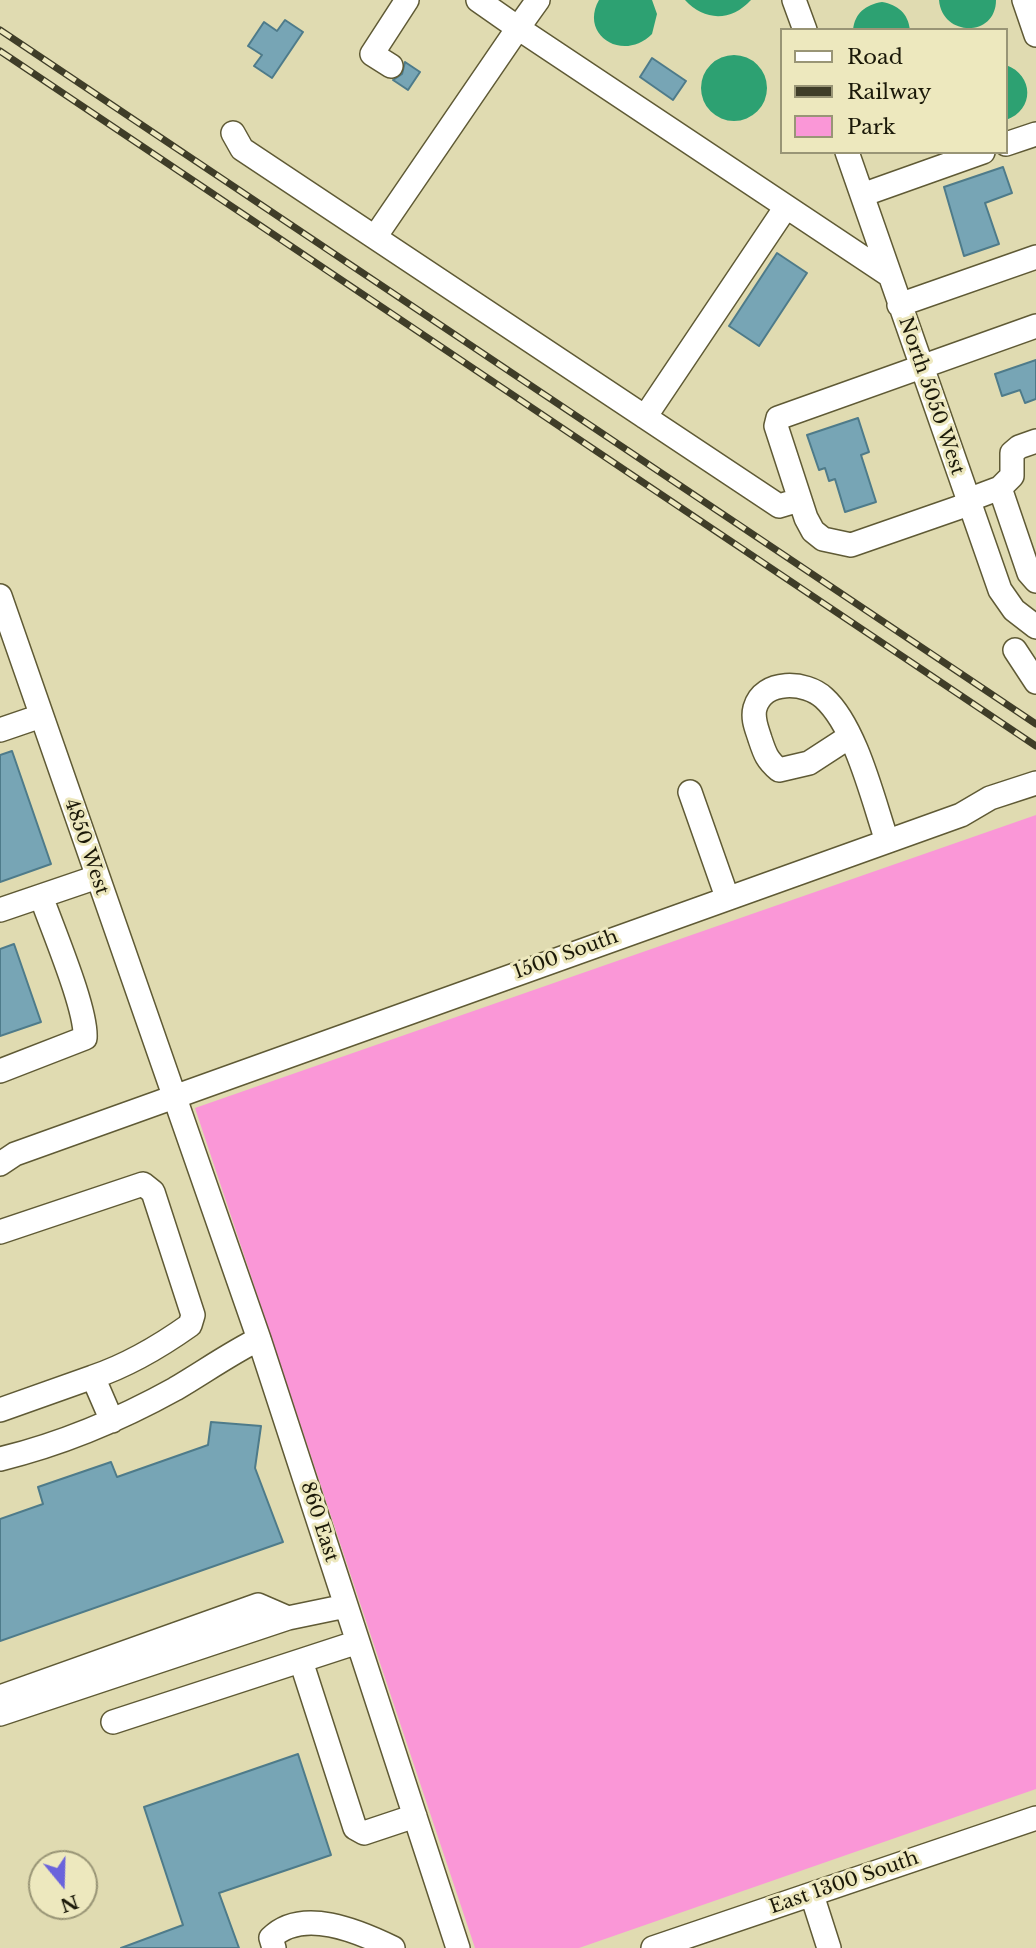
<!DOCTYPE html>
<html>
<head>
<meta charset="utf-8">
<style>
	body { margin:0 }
	#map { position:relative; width:1036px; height:1948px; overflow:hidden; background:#e0dbb1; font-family:"Libre Baskerville",serif }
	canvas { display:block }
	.legend { position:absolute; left:780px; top:28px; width:228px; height:126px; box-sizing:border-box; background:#ede8be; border:2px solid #999576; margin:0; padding:9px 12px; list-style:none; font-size:21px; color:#1b1909 }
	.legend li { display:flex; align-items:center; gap:14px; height:35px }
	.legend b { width:35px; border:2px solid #999576 }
	.north { position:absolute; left:28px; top:1850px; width:70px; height:70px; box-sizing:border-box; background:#ede8be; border:2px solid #999576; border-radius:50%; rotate:161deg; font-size:19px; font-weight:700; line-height:28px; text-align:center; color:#1b1909 }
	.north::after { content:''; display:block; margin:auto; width:24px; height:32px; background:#6a63dc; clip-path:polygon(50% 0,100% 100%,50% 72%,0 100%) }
</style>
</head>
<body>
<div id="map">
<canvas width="1036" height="1948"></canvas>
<ul class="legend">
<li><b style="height:9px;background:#fff"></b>Road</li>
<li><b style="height:9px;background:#3f3d28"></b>Railway</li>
<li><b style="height:19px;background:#fa97d7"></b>Park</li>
</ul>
<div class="north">N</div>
</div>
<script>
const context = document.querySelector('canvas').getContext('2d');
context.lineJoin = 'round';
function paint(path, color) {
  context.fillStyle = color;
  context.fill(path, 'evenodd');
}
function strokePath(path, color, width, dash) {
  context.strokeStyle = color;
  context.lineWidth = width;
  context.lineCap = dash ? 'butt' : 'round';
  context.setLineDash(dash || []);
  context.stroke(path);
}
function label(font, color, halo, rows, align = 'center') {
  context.font = font + ' "Libre Baskerville",serif';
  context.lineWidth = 6;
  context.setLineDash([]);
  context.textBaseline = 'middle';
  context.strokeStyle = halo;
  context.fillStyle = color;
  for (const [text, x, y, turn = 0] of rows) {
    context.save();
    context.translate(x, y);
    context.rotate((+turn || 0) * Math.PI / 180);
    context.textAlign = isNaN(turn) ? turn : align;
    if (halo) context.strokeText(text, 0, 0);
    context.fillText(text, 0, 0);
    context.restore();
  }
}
paint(new Path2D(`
	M 1036,815 L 1036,1789 L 579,1948 L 475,1948 L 195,1108 Z`), '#fa97d7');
paint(new Path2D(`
	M 599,0 L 652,0 L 657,14 L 652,34 C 623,63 579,35 599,0 Z
	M 685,0 L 751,0 C 731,22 704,21 685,0 Z
	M 939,0 L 996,0 C 996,38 942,37 939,0 Z
	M 882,2 C 898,5 908,13 910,30 L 853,30 C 855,13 865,5 882,2 Z
	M701 88a33 33 0 1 1 66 0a33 33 0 1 1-66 0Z
	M 1006,65 C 1034,75 1035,110 1006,120 Z`), '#2da172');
const building = new Path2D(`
	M 285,20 L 303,32 L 272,78 L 254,66 L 262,55 L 248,46 L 264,22 L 277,31 Z
	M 652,58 L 686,81 L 673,100 L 640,77 Z
	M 405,62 L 420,72 L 408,90 L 393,80 L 402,74 Z
	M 1003,167 L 1012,193 L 985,203 L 999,244 L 964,256 L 944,187 Z
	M 777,253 L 807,273 L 759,346 L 729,326 Z
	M 1036,360 L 1036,399 L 1025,403 L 1020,390 L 1002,396 L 995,374 Z
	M 858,418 L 869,452 L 861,455 L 876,502 L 845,512 L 835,479 L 829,481 L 825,468 L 819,470 L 807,435 Z
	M 12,751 L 51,864 L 0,882 L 0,755 Z
	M 14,944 L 41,1022 L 0,1036 L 0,949 Z
	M 211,1422 L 261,1426 L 255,1468 L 283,1542 L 0,1641 L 0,1519 L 43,1504 L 38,1487 L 111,1462 L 117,1477 L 208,1445 Z
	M 298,1754 L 331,1855 L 219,1893 L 239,1948 L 121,1948 L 183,1925 L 144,1807 Z`);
paint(building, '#77a5b5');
strokePath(building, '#4e7b8a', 2);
const minor = new Path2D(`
	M 478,0 L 518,28 L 538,0
	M 794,0 L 805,30
	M 1024,0 L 1036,35
	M 391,66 L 372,54 L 407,0
	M 233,133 L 242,149 L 779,506 L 799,500
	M 1006,144 L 1036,134
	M 847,152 L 1000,590 L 1014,610 L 1036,627
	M 862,195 L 983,152
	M 375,237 L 518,28 L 889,275
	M 899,305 L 1036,257
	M 645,417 L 786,207
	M 1000,488 L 1012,476 L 1012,453 L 1019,447 L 1036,441
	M 968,500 L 1000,488 L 1029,573 L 1036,581
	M 969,504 L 851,545 L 823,539 L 813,531 L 806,518 L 776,426 L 778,418 L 1036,326
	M 0,596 L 259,1339 L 458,1948
	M 1015,650 L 1036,682
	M 0,730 L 41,716
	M 849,737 L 809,763 L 779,770 C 767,760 765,754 760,739 C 757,729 752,719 755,708 C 763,679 806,681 824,698 C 856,727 873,800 887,841
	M 690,792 L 727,897
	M 0,910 L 97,877
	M 0,1071 L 85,1038 C 87,1009 52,928 41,896
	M 0,1164 L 15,1154 L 961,815 L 990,798 L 1036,783
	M 0,1232 L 143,1184 L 153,1192 L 193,1315 L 190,1325 C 159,1347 129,1365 93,1377 L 112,1421
	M 0,1410 L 93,1377
	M 0,1459 C 62,1444 119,1420 175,1389 C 204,1372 229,1354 259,1339
	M 301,1661 L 355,1828 L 364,1833 L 415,1816
	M 0,1697 L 258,1605 L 288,1618 L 346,1606
	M 0,1714 L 288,1618
	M 113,1722 L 358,1642
	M 812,1895 L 829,1948
	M 274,1948 L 271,1938 C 302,1907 358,1931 393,1948
	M 653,1948 L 1036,1818`);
strokePath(minor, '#5f5a35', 26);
strokePath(minor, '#fff', 23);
const rail = new Path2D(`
	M 0,30 L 1036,724
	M 0,51 L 1036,746`);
strokePath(rail, '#3f3d28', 7);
strokePath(rail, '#ede8be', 4.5, [13]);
label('19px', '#1b1909', '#ede8be', [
	["North 5050 West",931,396,71],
	["4850 West",86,847,71],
	["1500 South",566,955,-20],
	["860 East",319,1522,72],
	["East 1300 South",844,1883,-19]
]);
</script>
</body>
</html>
